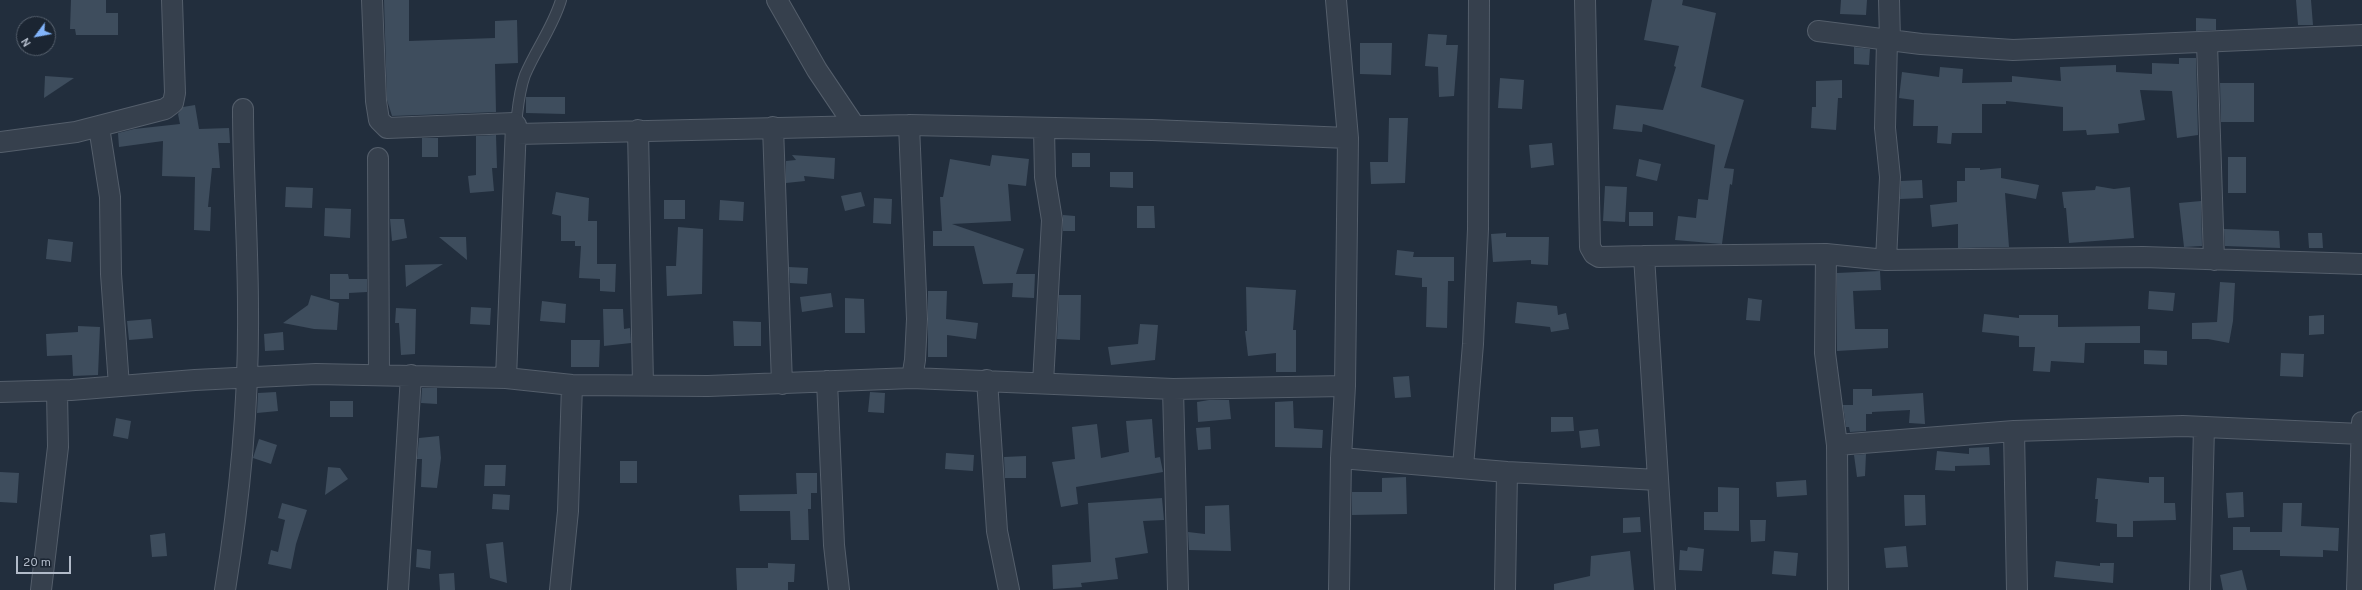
<!DOCTYPE html>
<html>
<head>
<meta charset="utf-8">
<style>
	body { margin:0 }
	#map { position:relative; width:2362px; height:590px; overflow:hidden; background:#222e3d; font-family:Overpass,sans-serif }
	canvas { display:block }
	.north { position:absolute; left:16px; top:16px; width:40px; height:40px; box-sizing:border-box; background:#1b2532; border:1px solid #57616e; border-radius:50%; rotate:238deg; font-size:11px; font-weight:700; line-height:16px; text-align:center; color:#b2bbc9 }
	.north::after { content:''; display:block; margin:auto; width:14px; height:18px; background:#83b5fc; clip-path:polygon(50% 0,100% 100%,50% 72%,0 100%) }
	.scale { position:absolute; left:16px; top:556px; width:55px; height:18px; box-sizing:border-box; border:2px solid #b2bbc9; border-top:0; padding-left:5px; font-size:12px; line-height:14px; white-space:nowrap; color:#b2bbc9; -webkit-text-stroke:3px #1b2532; paint-order:stroke }
</style>
</head>
<body>
<div id="map">
<canvas width="2362" height="590"></canvas>
<div class="north">N</div>
<div class="scale">20 m</div>
</div>
<script>
const context = document.querySelector('canvas').getContext('2d');
context.lineJoin = 'round';
function paint(path, color) {
  context.fillStyle = color;
  context.fill(path, 'evenodd');
}
function strokePath(path, color, width, dash) {
  context.strokeStyle = color;
  context.lineWidth = width;
  context.lineCap = dash ? 'butt' : 'round';
  context.setLineDash(dash || []);
  context.stroke(path);
}
paint(new Path2D(`
	M 71,0 L 106,0 L 106,13 L 118,13 L 118,35 L 76,35 L 75,29 L 70,29 Z
	M 384,0 L 409,0 L 409,41 L 495,38 L 495,21 L 517,20 L 518,63 L 495,64 L 496,112 L 392,116 L 387,100 Z
	M 1652,0 L 1683,0 L 1682,5 L 1716,13 L 1701,87 L 1744,100 L 1724,168 L 1734,169 L 1732,185 L 1730,184 L 1722,244 L 1675,240 L 1678,216 L 1696,218 L 1698,199 L 1708,200 L 1715,145 L 1643,124 L 1642,132 L 1613,129 L 1616,105 L 1663,110 L 1676,67 L 1674,66 L 1679,46 L 1644,40 Z
	M 1841,0 L 1867,0 L 1866,15 L 1840,14 Z
	M 2296,0 L 2311,0 L 2313,25 L 2298,25 Z
	M 2196,18 L 2216,19 L 2216,30 L 2196,31 Z
	M 1428,34 L 1447,35 L 1446,45 L 1458,45 L 1454,96 L 1439,97 L 1438,67 L 1425,66 Z
	M 1360,43 L 1392,43 L 1391,75 L 1360,74 Z
	M 1854,47 L 1870,49 L 1869,65 L 1854,64 Z
	M 2179,58 L 2196,58 L 2198,135 L 2177,138 L 2172,91 L 2140,90 L 2145,120 L 2118,124 L 2119,133 L 2087,135 L 2086,130 L 2063,131 L 2063,107 L 2006,101 L 2006,104 L 1982,104 L 1982,133 L 1952,133 L 1951,144 L 1937,143 L 1938,126 L 1913,126 L 1914,100 L 1899,98 L 1902,72 L 1939,77 L 1940,67 L 1963,69 L 1962,83 L 2012,82 L 2012,76 L 2061,81 L 2060,67 L 2116,65 L 2116,72 L 2152,74 L 2152,63 L 2179,64 Z
	M 45,76 L 74,78 L 44,98 Z
	M 1500,78 L 1524,80 L 1522,109 L 1498,108 Z
	M 1842,80 L 1842,98 L 1838,98 L 1836,130 L 1811,128 L 1812,107 L 1816,107 L 1816,81 Z
	M 2220,83 L 2254,83 L 2254,122 L 2221,122 Z
	M 526,97 L 565,97 L 565,114 L 526,113 Z
	M 195,105 L 199,129 L 229,128 L 230,143 L 218,143 L 220,168 L 212,168 L 208,207 L 211,207 L 210,231 L 194,230 L 195,177 L 162,176 L 163,141 L 119,147 L 118,133 L 134,129 L 180,124 L 178,114 L 183,107 Z
	M 1389,118 L 1408,118 L 1405,183 L 1371,184 L 1370,162 L 1388,162 Z
	M 496,135 L 497,168 L 492,168 L 494,191 L 470,193 L 468,176 L 476,175 L 476,136 Z
	M 422,138 L 438,138 L 438,157 L 422,157 Z
	M 1552,143 L 1554,165 L 1531,168 L 1529,145 Z
	M 1072,153 L 1090,153 L 1090,167 L 1072,167 Z
	M 792,155 L 835,158 L 834,179 L 804,176 L 805,181 L 786,183 L 786,161 L 796,160 Z
	M 992,155 L 1029,159 L 1026,186 L 1008,184 L 1011,221 L 952,224 L 1024,249 L 1016,274 L 1035,274 L 1034,298 L 1012,297 L 1013,283 L 983,284 L 974,246 L 933,246 L 933,231 L 942,231 L 940,197 L 943,197 L 950,159 L 990,166 Z
	M 2228,157 L 2246,157 L 2246,193 L 2228,193 Z
	M 1639,159 L 1661,164 L 1657,181 L 1636,176 Z
	M 1965,168 L 1980,168 L 1980,170 L 2001,168 L 2001,178 L 2039,185 L 2036,199 L 2005,193 L 2009,247 L 1958,248 L 1958,224 L 1932,227 L 1930,205 L 1957,202 L 1957,181 L 1965,181 Z
	M 1110,172 L 1133,172 L 1133,188 L 1110,187 Z
	M 1922,180 L 1923,198 L 1900,199 L 1901,181 Z
	M 1605,186 L 1627,187 L 1625,222 L 1603,221 Z
	M 2096,186 L 2114,189 L 2130,187 L 2134,238 L 2069,243 L 2066,208 L 2064,208 L 2062,192 L 2095,190 Z
	M 286,187 L 313,188 L 312,208 L 285,207 Z
	M 556,192 L 589,198 L 588,221 L 597,221 L 597,264 L 616,264 L 615,292 L 600,291 L 600,279 L 579,278 L 581,246 L 575,246 L 575,241 L 561,241 L 561,216 L 552,214 Z
	M 861,192 L 865,206 L 845,211 L 841,196 Z
	M 874,198 L 892,199 L 891,224 L 873,223 Z
	M 664,200 L 685,200 L 685,219 L 664,219 Z
	M 720,200 L 744,202 L 743,221 L 719,220 Z
	M 2201,201 L 2202,246 L 2184,247 L 2179,203 Z
	M 1137,206 L 1154,206 L 1155,228 L 1137,228 Z
	M 325,208 L 351,209 L 350,238 L 324,236 Z
	M 1629,212 L 1653,212 L 1653,226 L 1629,226 Z
	M 1063,215 L 1075,216 L 1075,231 L 1063,231 Z
	M 390,219 L 404,219 L 407,238 L 392,241 Z
	M 678,227 L 703,229 L 702,294 L 667,296 L 666,266 L 676,266 Z
	M 2224,229 L 2279,231 L 2280,248 L 2225,246 Z
	M 1506,233 L 1506,237 L 1549,237 L 1548,265 L 1531,264 L 1531,260 L 1493,262 L 1491,234 Z
	M 2308,233 L 2322,233 L 2323,248 L 2309,248 Z
	M 439,237 L 466,237 L 467,260 Z
	M 48,239 L 73,242 L 71,262 L 46,259 Z
	M 1397,250 L 1414,252 L 1413,257 L 1454,257 L 1454,281 L 1448,281 L 1447,328 L 1426,327 L 1427,287 L 1422,287 L 1422,278 L 1395,275 Z
	M 443,264 L 406,287 L 405,265 Z
	M 789,267 L 808,268 L 807,284 L 790,283 Z
	M 1880,271 L 1881,290 L 1853,291 L 1855,329 L 1888,329 L 1888,348 L 1837,351 L 1837,273 Z
	M 330,274 L 348,274 L 349,279 L 367,279 L 367,292 L 349,293 L 349,299 L 330,299 Z
	M 2220,282 L 2235,283 L 2233,321 L 2229,343 L 2208,339 L 2192,339 L 2192,323 L 2217,322 Z
	M 1246,287 L 1296,290 L 1293,330 L 1296,330 L 1296,372 L 1276,372 L 1276,353 L 1248,356 L 1245,331 L 1247,331 Z
	M 928,291 L 947,291 L 946,319 L 978,323 L 976,339 L 947,335 L 947,357 L 928,357 Z
	M 2149,291 L 2175,293 L 2173,311 L 2148,309 Z
	M 831,293 L 833,307 L 802,312 L 800,297 Z
	M 311,295 L 339,303 L 337,330 L 314,329 L 283,323 L 308,305 Z
	M 1059,295 L 1081,295 L 1080,340 L 1057,339 Z
	M 845,298 L 864,299 L 865,333 L 845,333 Z
	M 1748,298 L 1762,300 L 1760,321 L 1746,320 Z
	M 542,301 L 566,304 L 565,323 L 540,321 Z
	M 1517,302 L 1557,306 L 1558,315 L 1566,313 L 1569,329 L 1551,332 L 1550,327 L 1515,323 Z
	M 471,307 L 491,308 L 490,325 L 470,324 Z
	M 396,308 L 416,309 L 415,354 L 401,355 L 399,323 L 395,323 Z
	M 603,309 L 623,309 L 624,329 L 630,328 L 631,343 L 604,346 Z
	M 1984,314 L 2019,318 L 2019,315 L 2058,315 L 2058,327 L 2140,326 L 2140,343 L 2085,343 L 2084,363 L 2051,361 L 2050,372 L 2033,371 L 2035,347 L 2019,347 L 2019,336 L 1982,332 Z
	M 2324,315 L 2324,334 L 2309,335 L 2309,316 Z
	M 151,319 L 153,338 L 129,340 L 127,321 Z
	M 733,321 L 761,322 L 761,346 L 734,346 Z
	M 1140,324 L 1158,325 L 1155,360 L 1111,365 L 1108,347 L 1138,344 Z
	M 78,326 L 100,327 L 98,375 L 73,376 L 72,355 L 47,356 L 46,334 L 78,332 Z
	M 283,332 L 284,350 L 265,351 L 264,334 Z
	M 571,340 L 600,340 L 599,367 L 571,367 Z
	M 2144,350 L 2167,351 L 2167,365 L 2144,364 Z
	M 2281,353 L 2304,354 L 2303,377 L 2280,376 Z
	M 1409,376 L 1411,397 L 1395,398 L 1393,377 Z
	M 422,388 L 437,388 L 437,404 L 421,403 Z
	M 1853,389 L 1872,389 L 1872,396 L 1923,393 L 1925,424 L 1909,423 L 1910,410 L 1872,412 L 1872,414 L 1866,414 L 1866,431 L 1850,432 L 1849,427 L 1846,427 L 1843,405 L 1853,405 Z
	M 276,392 L 278,411 L 257,413 L 258,393 Z
	M 870,392 L 885,393 L 884,413 L 868,412 Z
	M 1209,400 L 1229,400 L 1231,419 L 1198,422 L 1197,402 Z
	M 330,401 L 353,401 L 353,417 L 330,417 Z
	M 1293,401 L 1294,428 L 1323,430 L 1322,448 L 1275,447 L 1275,402 Z
	M 1551,417 L 1573,417 L 1574,431 L 1551,432 Z
	M 116,418 L 131,421 L 128,439 L 113,436 Z
	M 1152,419 L 1155,458 L 1160,457 L 1163,472 L 1076,487 L 1078,504 L 1061,507 L 1052,462 L 1075,459 L 1072,427 L 1097,424 L 1101,458 L 1129,452 L 1126,421 Z
	M 1210,427 L 1211,449 L 1198,450 L 1196,428 Z
	M 1598,429 L 1600,446 L 1581,448 L 1579,431 Z
	M 439,436 L 441,458 L 437,488 L 421,487 L 422,459 L 417,459 L 419,438 Z
	M 259,439 L 277,445 L 271,464 L 253,458 Z
	M 1989,447 L 1990,465 L 1955,466 L 1955,471 L 1935,470 L 1937,451 L 1969,454 L 1969,448 Z
	M 946,453 L 974,455 L 973,471 L 945,469 Z
	M 1866,454 L 1865,476 L 1857,477 L 1854,455 Z
	M 1026,456 L 1026,478 L 1005,478 L 1004,457 Z
	M 620,461 L 637,461 L 637,483 L 620,483 Z
	M 485,465 L 506,465 L 505,486 L 484,486 Z
	M 328,467 L 340,468 L 348,479 L 325,495 Z
	M 0,472 L 19,473 L 17,503 L 0,502 Z
	M 796,473 L 817,473 L 817,493 L 811,493 L 811,509 L 808,509 L 809,540 L 791,540 L 790,511 L 740,511 L 739,495 L 797,494 Z
	M 1406,477 L 1407,514 L 1352,515 L 1352,492 L 1382,492 L 1382,478 Z
	M 2149,477 L 2164,477 L 2164,503 L 2175,503 L 2176,520 L 2133,521 L 2133,537 L 2117,537 L 2117,524 L 2096,522 L 2098,499 L 2095,499 L 2097,478 L 2149,483 Z
	M 1806,480 L 1807,495 L 1777,497 L 1776,482 Z
	M 1718,487 L 1739,488 L 1739,531 L 1704,530 L 1704,512 L 1718,512 Z
	M 2243,492 L 2244,517 L 2228,518 L 2226,493 Z
	M 493,494 L 510,495 L 509,510 L 492,509 Z
	M 1904,495 L 1925,495 L 1926,525 L 1905,526 Z
	M 1162,498 L 1164,520 L 1143,521 L 1148,553 L 1115,558 L 1118,579 L 1081,583 L 1082,587 L 1053,589 L 1052,565 L 1091,562 L 1088,503 Z
	M 282,503 L 307,510 L 296,544 L 291,569 L 268,564 L 271,550 L 278,552 L 285,520 L 278,518 Z
	M 2283,503 L 2302,503 L 2301,526 L 2339,528 L 2338,551 L 2323,550 L 2323,557 L 2280,556 L 2280,550 L 2233,550 L 2233,527 L 2250,527 L 2250,532 L 2282,532 Z
	M 1229,505 L 1231,551 L 1189,550 L 1188,532 L 1205,534 L 1205,506 Z
	M 1640,517 L 1641,532 L 1623,533 L 1623,518 Z
	M 1750,520 L 1766,520 L 1765,541 L 1751,542 Z
	M 165,533 L 167,556 L 152,557 L 150,535 Z
	M 503,542 L 507,583 L 490,578 L 486,544 Z
	M 1906,546 L 1908,567 L 1886,568 L 1884,548 Z
	M 1688,547 L 1704,549 L 1702,571 L 1679,570 L 1680,550 L 1687,551 Z
	M 417,549 L 431,551 L 430,569 L 416,567 Z
	M 1630,551 L 1634,590 L 1554,590 L 1554,584 L 1590,576 L 1591,556 Z
	M 1774,551 L 1798,553 L 1796,576 L 1772,574 Z
	M 2056,561 L 2100,566 L 2100,563 L 2114,563 L 2113,583 L 2054,577 Z
	M 768,563 L 795,564 L 794,582 L 788,582 L 788,590 L 737,590 L 736,568 L 768,568 Z
	M 2242,570 L 2247,590 L 2223,590 L 2220,575 Z
	M 454,573 L 455,590 L 440,590 L 439,574 Z`), '#3e4d5d');
const service = new Path2D(`
	M 516,124 C 518,107 519,91 525,75 C 536,49 553,27 561,0`);
const minor = new Path2D(`
	M 372,0 L 376,101 L 379,120 L 387,128 L 514,123 L 516,125 L 506,378
	M 777,0 L 817,70 L 854,125
	M 1336,0 L 1348,138 L 1345,386 L 1341,458 L 1339,590
	M 1585,0 L 1590,247 L 1594,254 L 1599,257 L 1644,256
	M 1889,0 L 1890,40
	M 1818,31 L 1921,44 L 2013,50 L 2362,35
	M 2207,43 L 2214,260
	M 909,125 L 917,319 L 915,360 L 912,378
	M 99,127 L 110,197 L 111,274 L 119,386
	M 773,127 L 782,384
	M 638,130 L 643,385
	M 517,134 L 909,125 L 1152,130 L 1348,138
	M 0,142 L 76,132 L 165,109 L 173,103 L 175,93 L 172,0
	M 378,158 L 379,375
	M 1826,254 L 1825,353 L 1837,445 L 1838,590
	M 1886,260 L 1890,177 L 1885,128 L 1887,40
	M 987,380 L 997,531 L 1009,590
	M 827,381 L 834,545 L 839,590
	M 1043,383 L 1052,220 L 1045,177 L 1044,129
	M 1173,389 L 1178,590
	M 0,392 L 71,390 L 195,380 L 316,374 L 506,378 L 572,385 L 708,386 L 912,378 L 1173,389 L 1345,386
	M 2014,431 L 2017,590
	M 1837,445 L 2014,431 L 2183,426 L 2361,434
	M 1341,458 L 1507,472 L 1658,480
	M 1463,467 L 1473,344 L 1478,229 L 1479,0
	M 41,590 L 58,447 L 57,391
	M 225,590 C 240,497 249,403 248,309 C 248,243 243,176 243,109
	M 398,590 L 411,375
	M 560,590 L 568,511 L 572,385
	M 1505,590 L 1507,472
	M 1665,590 L 1644,256 L 1826,254 L 1886,260 L 2143,257 L 2362,264
	M 2200,590 L 2204,427
	M 2357,590 L 2362,422`);
strokePath(service, '#545e6b', 12);
strokePath(minor, '#545e6b', 22);
strokePath(service, '#36404d', 10);
strokePath(minor, '#36404d', 20);
</script>
</body>
</html>
